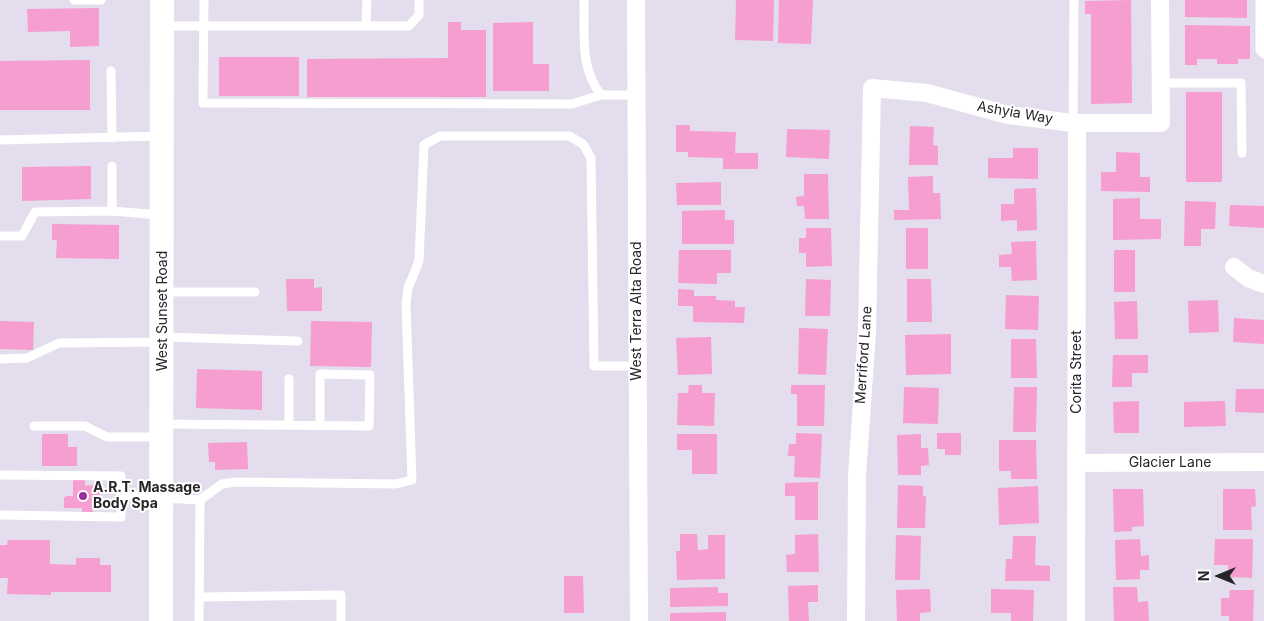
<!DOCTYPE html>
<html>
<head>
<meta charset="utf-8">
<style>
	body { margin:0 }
	#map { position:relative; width:1264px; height:621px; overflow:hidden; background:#e3dded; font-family:Inter,sans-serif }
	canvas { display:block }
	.north { position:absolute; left:1194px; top:551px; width:50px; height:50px; -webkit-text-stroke:4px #fff; paint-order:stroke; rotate:270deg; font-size:14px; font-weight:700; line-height:20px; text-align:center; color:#27242a }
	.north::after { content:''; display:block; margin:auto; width:18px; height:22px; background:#27242a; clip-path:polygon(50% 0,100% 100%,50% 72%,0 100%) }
</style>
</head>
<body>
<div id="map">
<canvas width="1264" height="621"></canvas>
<div class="north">N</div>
</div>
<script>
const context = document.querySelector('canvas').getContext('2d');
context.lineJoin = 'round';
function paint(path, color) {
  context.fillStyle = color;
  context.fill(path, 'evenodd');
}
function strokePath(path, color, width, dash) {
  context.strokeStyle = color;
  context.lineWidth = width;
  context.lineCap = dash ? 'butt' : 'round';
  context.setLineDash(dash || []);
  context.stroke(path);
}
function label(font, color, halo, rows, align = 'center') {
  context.font = font + ' Inter,sans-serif';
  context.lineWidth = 4;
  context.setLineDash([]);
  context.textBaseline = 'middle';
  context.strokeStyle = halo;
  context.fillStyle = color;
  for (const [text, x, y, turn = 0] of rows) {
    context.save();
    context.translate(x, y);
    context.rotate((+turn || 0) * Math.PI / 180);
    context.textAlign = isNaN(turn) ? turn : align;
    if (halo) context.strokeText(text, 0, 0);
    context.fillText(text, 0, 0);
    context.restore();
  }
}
paint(new Path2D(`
	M 736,0 L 774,0 L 773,41 L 735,40 Z
	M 779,0 L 813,0 L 811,44 L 778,43 Z
	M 1131,0 L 1132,103 L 1091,104 L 1091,14 L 1085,14 L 1085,1 Z
	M 1185,0 L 1247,0 L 1247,18 L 1185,17 Z
	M 99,8 L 99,46 L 70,47 L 70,31 L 28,32 L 27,9 Z
	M 448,22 L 461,22 L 461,30 L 486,30 L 486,97 L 307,97 L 307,59 L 448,58 Z
	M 533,22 L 533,64 L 549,64 L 549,91 L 493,91 L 493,23 Z
	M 1185,25 L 1250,26 L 1250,59 L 1238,59 L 1238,64 L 1217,64 L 1217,59 L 1197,59 L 1197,65 L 1185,65 Z
	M 219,57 L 299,57 L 299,96 L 219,96 Z
	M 90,60 L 90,110 L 0,110 L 0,61 Z
	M 1186,92 L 1222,92 L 1222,182 L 1186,182 Z
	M 676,125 L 690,125 L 690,131 L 736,132 L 735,153 L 758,153 L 758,169 L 723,169 L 723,158 L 688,157 L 688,152 L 676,152 Z
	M 910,126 L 934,127 L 933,145 L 938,146 L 938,165 L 909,165 Z
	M 787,129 L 830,130 L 829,159 L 786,157 Z
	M 1013,148 L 1038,148 L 1038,179 L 988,178 L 988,158 L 1013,158 Z
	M 1116,152 L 1140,153 L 1140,177 L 1150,177 L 1150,192 L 1101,191 L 1101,172 L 1116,172 Z
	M 91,166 L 91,199 L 22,201 L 22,167 Z
	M 804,174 L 828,174 L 829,219 L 805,219 L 804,206 L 797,206 L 796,197 L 804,196 Z
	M 933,176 L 933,193 L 940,193 L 941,219 L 894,220 L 894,210 L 909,210 L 908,177 Z
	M 721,182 L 721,205 L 677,205 L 676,183 Z
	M 1036,188 L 1037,230 L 1017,231 L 1017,220 L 1001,221 L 1001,204 L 1014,204 L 1014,189 Z
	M 1140,198 L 1140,219 L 1161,219 L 1161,239 L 1113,240 L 1113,199 Z
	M 1185,201 L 1216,202 L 1215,229 L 1201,229 L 1201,246 L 1184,246 Z
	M 1230,205 L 1264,206 L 1264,228 L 1229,226 Z
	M 725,210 L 725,220 L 734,220 L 734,244 L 682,244 L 682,211 Z
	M 52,224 L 119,225 L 119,259 L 56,258 L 57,240 L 52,240 Z
	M 806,228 L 831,228 L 832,266 L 806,267 L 806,253 L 799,253 L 799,238 L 806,238 Z
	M 906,228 L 928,228 L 928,269 L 906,269 Z
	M 1036,241 L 1037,280 L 1012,281 L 1011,267 L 999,267 L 999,255 L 1012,254 L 1011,242 Z
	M 679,250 L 731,250 L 731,273 L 717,273 L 717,284 L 678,283 Z
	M 1114,250 L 1135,250 L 1135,292 L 1114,292 Z
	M 286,279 L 314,279 L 314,288 L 322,287 L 322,311 L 287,311 Z
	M 806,279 L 831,280 L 830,316 L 805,316 Z
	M 907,279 L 931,279 L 932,322 L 907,322 Z
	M 678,289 L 694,290 L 694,296 L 716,296 L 716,300 L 735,301 L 735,307 L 745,307 L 744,323 L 693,322 L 693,306 L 678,306 Z
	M 1006,295 L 1039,296 L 1038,330 L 1005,329 Z
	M 1218,300 L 1219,332 L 1189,333 L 1188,301 Z
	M 1137,301 L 1138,339 L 1115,339 L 1114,302 Z
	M 1234,318 L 1264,320 L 1264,344 L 1233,342 Z
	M 0,321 L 34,322 L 33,350 L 0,349 Z
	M 311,321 L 372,322 L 371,367 L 310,366 Z
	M 799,328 L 828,329 L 826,375 L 798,374 Z
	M 951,334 L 951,374 L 906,375 L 905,335 Z
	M 711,337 L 712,374 L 678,375 L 676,338 Z
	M 1011,339 L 1036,339 L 1037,378 L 1011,378 Z
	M 1113,355 L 1148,355 L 1148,373 L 1132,373 L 1132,387 L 1112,387 Z
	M 197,369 L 262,371 L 262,410 L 196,408 Z
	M 689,385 L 702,385 L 702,393 L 715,393 L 714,426 L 677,425 L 678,393 L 688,393 Z
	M 791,385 L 825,385 L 824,426 L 797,426 L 797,394 L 791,394 Z
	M 904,387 L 939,388 L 938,424 L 903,423 Z
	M 1014,387 L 1037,387 L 1036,432 L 1013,432 Z
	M 1236,389 L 1264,389 L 1264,413 L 1235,412 Z
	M 1139,401 L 1139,433 L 1114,433 L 1113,402 Z
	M 1225,401 L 1226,426 L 1184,427 L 1184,402 Z
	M 796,433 L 822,434 L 820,478 L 794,477 L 795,456 L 788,456 L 789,444 L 796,444 Z
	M 937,433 L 961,433 L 961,455 L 945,455 L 945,449 L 937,449 Z
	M 42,434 L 68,434 L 68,447 L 77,447 L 77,466 L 42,466 Z
	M 677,434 L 717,434 L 717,474 L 692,474 L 692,450 L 677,450 Z
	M 921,434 L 921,448 L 928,448 L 929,465 L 921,466 L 921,475 L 898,475 L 897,435 Z
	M 999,440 L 1036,440 L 1037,479 L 1011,479 L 1011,471 L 999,471 Z
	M 247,442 L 248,469 L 215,470 L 215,462 L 209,462 L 208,443 Z
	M 73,480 L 85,480 L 85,486 L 100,484 L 100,499 L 103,499 L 103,505 L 100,505 L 100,510 L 93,510 L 93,515 L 82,515 L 82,508 L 64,508 L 64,498 L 66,496 L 73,496 Z
	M 818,482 L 818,520 L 795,520 L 795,496 L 785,496 L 785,483 Z
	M 898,485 L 923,486 L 923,496 L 926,496 L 925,528 L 897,528 Z
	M 1038,486 L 1039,523 L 999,525 L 998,488 Z
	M 1113,489 L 1143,489 L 1144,526 L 1132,527 L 1132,531 L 1114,532 Z
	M 1223,489 L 1255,489 L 1256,506 L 1251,507 L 1252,530 L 1223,530 Z
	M 680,534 L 697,534 L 698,550 L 708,549 L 708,535 L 725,535 L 725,579 L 677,580 L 676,551 L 680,551 Z
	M 818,534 L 819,572 L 787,572 L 786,555 L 795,554 L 795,535 Z
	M 896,535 L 921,536 L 920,580 L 895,580 Z
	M 1013,536 L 1036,536 L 1035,565 L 1050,566 L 1050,581 L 1005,581 L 1006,559 L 1012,559 Z
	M 1140,539 L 1141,556 L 1149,555 L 1149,570 L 1140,570 L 1140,579 L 1116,580 L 1115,540 Z
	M 1215,539 L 1253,539 L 1252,578 L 1228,577 L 1228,565 L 1214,565 Z
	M 8,540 L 50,540 L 50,564 L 76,565 L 76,558 L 100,558 L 100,565 L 111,565 L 111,592 L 51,592 L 51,595 L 7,594 L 8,578 L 0,578 L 0,545 L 7,545 Z
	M 564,576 L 583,576 L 584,613 L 564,613 Z
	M 818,585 L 818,602 L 808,602 L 809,621 L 789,621 L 788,586 Z
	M 718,587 L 718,593 L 728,593 L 728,606 L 670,607 L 670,588 Z
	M 1113,587 L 1137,587 L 1138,602 L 1148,601 L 1149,621 L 1114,621 Z
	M 930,589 L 931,612 L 920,613 L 920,621 L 897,621 L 896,590 Z
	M 991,589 L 1034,590 L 1033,621 L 1011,621 L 1011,613 L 991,613 Z
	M 1230,590 L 1254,590 L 1253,621 L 1229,621 L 1229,616 L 1221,616 L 1221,598 L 1229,598 Z
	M 726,612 L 726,621 L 670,621 L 670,613 Z`), '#f59ecf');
strokePath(new Path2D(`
	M 74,0 L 101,0
	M 204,0 L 203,103 L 572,104 L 601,95
	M 584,0 C 585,34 579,67 601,95 L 637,95
	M 1260,0 L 1260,50 L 1264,54
	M 162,26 L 409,26 L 419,15 L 419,0
	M 366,26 L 367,0
	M 111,71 L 112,138
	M 1161,83 L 1241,83 L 1242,153
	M 1073,123 L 1074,0
	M 0,140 L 160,136
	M 112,166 L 112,211 L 160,215
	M 0,236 L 22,236 L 35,212 L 112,211
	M 163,292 L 255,292
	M 163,337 L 298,341
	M 0,359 L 27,358 L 59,343 L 160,342
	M 289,379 L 289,424
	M 163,424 L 369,426 L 370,375 L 320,374 L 320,424
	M 34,426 L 85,426 L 107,437 L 160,437
	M 0,475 L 121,476 L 121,517 L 0,515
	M 121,495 L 161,495
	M 162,498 L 200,500 L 199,621
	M 200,500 L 222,484 L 237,482 L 396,484 L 412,480 L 406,304 L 408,288 L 419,261 L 424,145 L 440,136 L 569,136 L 583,144 L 591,158 L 594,366 L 638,366
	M 199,597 L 341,595 L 341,621`), '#fff', 9);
strokePath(new Path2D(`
	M 636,0 L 639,621
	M 1234,267 L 1248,278 L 1264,284
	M 1077,463 L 1264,462
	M 856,621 L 857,475 L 867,332 L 872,88 L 927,93 L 1008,115 L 1073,123 L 1161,123 L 1160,0
	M 1076,621 L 1077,123`), '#fff', 18);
strokePath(new Path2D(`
	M 161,621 L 162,0`), '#fff', 24);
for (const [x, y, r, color] of [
	[83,496,5,"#973094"]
]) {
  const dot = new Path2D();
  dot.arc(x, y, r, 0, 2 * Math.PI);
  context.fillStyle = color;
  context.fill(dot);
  strokePath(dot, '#fff', 2);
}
label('14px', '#27242a', '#fff', [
	["Ashyia Way",1015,113,10],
	["West Sunset Road",163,311,-90],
	["West Terra Alta Road",637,311,-90],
	["Merriford Lane",864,355,-86],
	["Corita Street",1077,372,-90],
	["Glacier Lane",1170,463]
]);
label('bold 14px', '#27242a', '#fff', [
	["A.R.T. Massage",93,488],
	["Body Spa",93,504]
], 'left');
</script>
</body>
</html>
